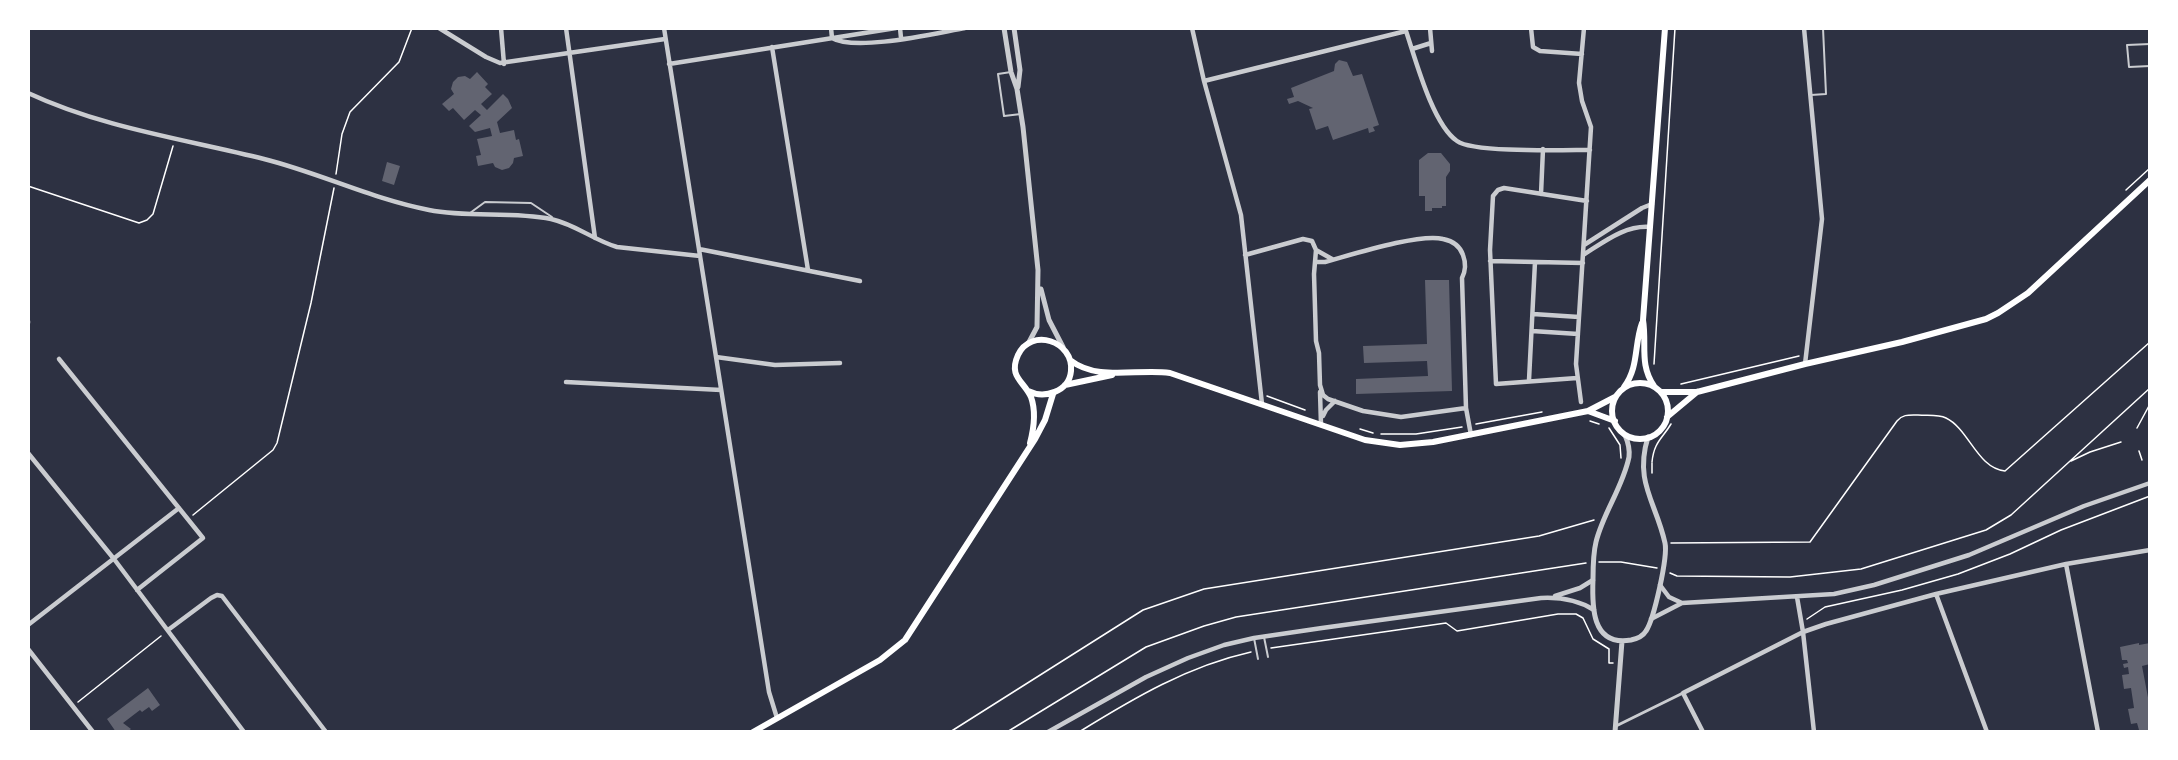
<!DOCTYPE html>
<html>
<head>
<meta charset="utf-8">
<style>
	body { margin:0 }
	#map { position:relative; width:2178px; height:760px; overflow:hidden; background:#2d3142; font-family:Bitter,serif }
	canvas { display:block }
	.frame { position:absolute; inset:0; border:30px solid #fff; pointer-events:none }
</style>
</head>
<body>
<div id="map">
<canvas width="2178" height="760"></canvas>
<div class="frame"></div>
</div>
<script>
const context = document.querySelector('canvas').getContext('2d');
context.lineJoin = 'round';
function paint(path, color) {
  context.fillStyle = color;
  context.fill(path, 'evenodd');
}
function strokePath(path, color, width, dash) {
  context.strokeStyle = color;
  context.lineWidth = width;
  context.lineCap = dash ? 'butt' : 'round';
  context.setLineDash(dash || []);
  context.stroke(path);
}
paint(new Path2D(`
	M 1339,60 L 1347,62 L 1353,76 L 1362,74 L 1379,125 L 1373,127 L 1375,131 L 1369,133 L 1368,128 L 1333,140 L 1328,126 L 1316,130 L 1309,109 L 1313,108 L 1298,101 L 1289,104 L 1287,99 L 1294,97 L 1291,88 L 1334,71 L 1335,64 Z
	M 477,72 L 488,84 L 485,87 L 492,94 L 481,104 L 487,110 L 503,94 L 508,99 L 512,108 L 497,122 L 500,133 L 514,130 L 516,140 L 519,139 L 523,156 L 514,158 L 513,163 L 509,168 L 502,170 L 495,167 L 493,163 L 478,166 L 476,156 L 481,155 L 477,139 L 492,136 L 490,128 L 475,132 L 469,126 L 481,115 L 475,110 L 464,120 L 453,108 L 449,111 L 442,104 L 454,94 L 451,89 L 453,82 L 458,77 L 465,76 L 470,79 Z
	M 1428,153 L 1441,153 L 1450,164 L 1450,171 L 1446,177 L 1446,206 L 1442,206 L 1442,208 L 1432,208 L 1432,211 L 1425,211 L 1425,196 L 1419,196 L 1419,160 Z
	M 387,162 L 400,166 L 394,185 L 382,181 Z
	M 1425,280 L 1449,280 L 1452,391 L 1356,394 L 1356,379 L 1428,376 L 1427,361 L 1364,363 L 1363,346 L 1427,344 Z
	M 2139,643 L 2139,645 L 2150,643 L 2150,664 L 2142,666 L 2150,708 L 2150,732 L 2134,732 L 2139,730 L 2137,723 L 2131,724 L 2128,709 L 2134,708 L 2131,688 L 2124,689 L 2122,675 L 2129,674 L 2128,667 L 2124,668 L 2123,664 L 2128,663 L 2127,660 L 2122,660 L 2120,647 Z
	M 148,688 L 160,705 L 152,711 L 149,707 L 142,712 L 140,710 L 123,723 L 131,729 L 127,732 L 116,732 L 107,719 Z`), '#626471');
strokePath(new Path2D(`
	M 336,174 L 342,134 L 350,112 L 399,62 L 412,28
	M 28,186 L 139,223 L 147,220 L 153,214 L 173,146
	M 2126,190 L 2150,168
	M 1654,364 L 1675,28
	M 1681,384 L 1799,356
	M 1267,396 L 1305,410
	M 1590,421 L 1599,424
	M 1476,424 L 1542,412
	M 1609,428 L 1620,445 L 1621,458
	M 2137,428 L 2150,404
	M 1360,429 L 1373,433
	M 1381,434 L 1416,434 L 1462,427
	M 2139,451 L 2142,460
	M 2071,461 L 2090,452 L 2121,442
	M 1652,462 C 1654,442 1662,439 1671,424
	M 1652,473 L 1652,463
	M 193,515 L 273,450 L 277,443 L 311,303 L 334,188
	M 1671,543 L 1810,542 L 1897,421 C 1903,414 1909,415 1918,415 C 1927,416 1938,414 1946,418 C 1969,429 1977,468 2005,471 L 2150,342
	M 1599,562 L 1621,562 L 1657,568
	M 1670,573 L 1677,576 L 1790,577 L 1861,569 L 1986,530 L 2011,515 L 2150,388
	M 1807,619 L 1825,607 L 1902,590 L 1958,574 L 2010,554 L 2061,530 L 2150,496
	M 1271,648 L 1446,623 L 1457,631 L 1558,614 L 1576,614 L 1583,618 L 1593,639 L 1609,649 L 1609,663 L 1613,663
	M 78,702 L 161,636
	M 950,732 L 1143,610 L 1204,589 L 1539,536 L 1594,520
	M 1007,732 L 1146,647 L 1204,626 L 1236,617 L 1586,563
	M 1079,732 C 1134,698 1188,666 1251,652`), '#fff', 1.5);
strokePath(new Path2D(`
	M 2150,44 L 2127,45 L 2129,67 L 2150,66
	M 1011,72 L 998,74 L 1004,116 L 1021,114
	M 1811,95 L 1826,94 L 1823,28
	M 470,213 L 485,202 L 531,203 L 552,217
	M 1264,637 L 1268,657
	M 1254,638 L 1258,659
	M 1118,731 L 1118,732`), '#caccd0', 2);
strokePath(new Path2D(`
	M 1616,726 L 1683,693`), '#caccd0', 3);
strokePath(new Path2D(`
	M 439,28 L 486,57 L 500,63 L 665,39
	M 501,28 L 504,64
	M 566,28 L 595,238
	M 664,28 L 769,692 L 777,718
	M 831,28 L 832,38
	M 900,28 L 901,38
	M 1192,28 L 1204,81 L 1241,215 L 1262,404
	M 1405,28 C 1415,57 1432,124 1457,141 C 1473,153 1565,150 1590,150
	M 1430,28 L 1432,51
	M 1531,28 L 1533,47 L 1540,51 L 1582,54
	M 1804,28 L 1822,219 L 1805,364
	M 832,38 C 856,52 936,33 965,28
	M 772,47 L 808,270
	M 1412,49 L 1431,43
	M 669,64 L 896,28
	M 1204,81 L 1406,31
	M 28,93 C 103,128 184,139 264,159 C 320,173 372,199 429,210 C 469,218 511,211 551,219 C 577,225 593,240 617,247 L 700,256
	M 1541,194 L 1543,149
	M 1584,245 L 1642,208 L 1652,204
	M 699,249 L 860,281
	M 1316,250 L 1332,259
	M 1245,255 L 1303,239 L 1312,241 L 1316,250 L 1314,274 L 1316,341 L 1319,353 L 1320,385 L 1323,395 L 1328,399 L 1363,411 L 1401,417 L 1466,408
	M 1583,255 C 1604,242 1625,225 1650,227
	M 1490,261 L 1583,263
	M 1316,262 L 1325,262 C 1351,255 1419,233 1443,239 C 1453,241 1460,246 1463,255 C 1466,263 1466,270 1462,278 L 1466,408 L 1471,435
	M 1533,314 L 1579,317
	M 28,321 L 28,323
	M 1532,331 L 1578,334
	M 716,357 L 775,365 L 840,363
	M 59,359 L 203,538 L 137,590
	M 1577,378 L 1496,384 L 1490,250 L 1493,196 L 1498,190 L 1504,188 L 1587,201
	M 1529,380 L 1535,262
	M 566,382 L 721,390
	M 1320,392 L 1321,425
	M 1581,402 L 1576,364 L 1591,127 L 1582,101 L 1579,83 L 1584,28
	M 1323,416 L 1326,410 L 1335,401
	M 28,453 L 114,559 L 244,732
	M 2066,564 L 2098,732
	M 1660,585 L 1669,597 L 1682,603
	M 1936,594 L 1987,732
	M 1555,596 L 1580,588 L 1593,580
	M 1797,597 L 1803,632 L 1814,732
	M 1651,619 L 1682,603 L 1834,594 L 1874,585 L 1969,555 L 2084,506 L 2150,483
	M 28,625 L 179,508
	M 168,630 L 211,598 L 217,595 L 222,596 L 326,732
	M 28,649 L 93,732
	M 1048,732 L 1146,677 L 1188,658 L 1224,645 L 1254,638 L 1322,628 L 1541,598 C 1560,597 1578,600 1594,610
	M 1703,732 L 1683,693 L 1803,632 L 1826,624 L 1936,594 L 2066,564 L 2150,550`), '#caccd0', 4.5);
strokePath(new Path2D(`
	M 1004,28 L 1011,72 L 1017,89 L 1023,127 L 1038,270 L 1037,327 L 1028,344
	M 1014,28 L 1020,70 L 1018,87
	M 1041,289 L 1049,320 L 1063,347
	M 1625,435 C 1628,442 1630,449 1629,457 C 1623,487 1603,513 1596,542 C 1593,554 1593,566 1593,579 C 1592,605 1591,647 1631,640 C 1636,639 1643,636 1646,631 C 1654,619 1668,557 1665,543 C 1656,502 1634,482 1648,437
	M 1615,732 L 1622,641`), '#caccd0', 5);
strokePath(new Path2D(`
	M 1070,360 C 1098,382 1138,368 1170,373 L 1365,440 L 1400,445 L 1433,442 L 1588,411 L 1615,397
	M1612 411a28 28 0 1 1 56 0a28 28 0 1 1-56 0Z
	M 1065,385 L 1112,375
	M 1654,386 C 1639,364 1647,345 1643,320 L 1665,28
	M 1624,387 C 1639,367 1634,345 1642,323
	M 1028,391 C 1044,399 1069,392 1071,371 C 1074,341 1031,327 1018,355 C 1008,377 1024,381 1031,397 C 1036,411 1034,428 1030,443
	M 1661,392 L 1697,392 L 1805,364 L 1902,342 L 1986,319 L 1998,313 L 2028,293 L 2150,180
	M 1588,411 L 1615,421
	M 1667,417 L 1697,392
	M 753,732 L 880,660 L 905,640 L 1035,439 L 1045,420 L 1053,394`), '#fff', 6);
</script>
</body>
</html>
